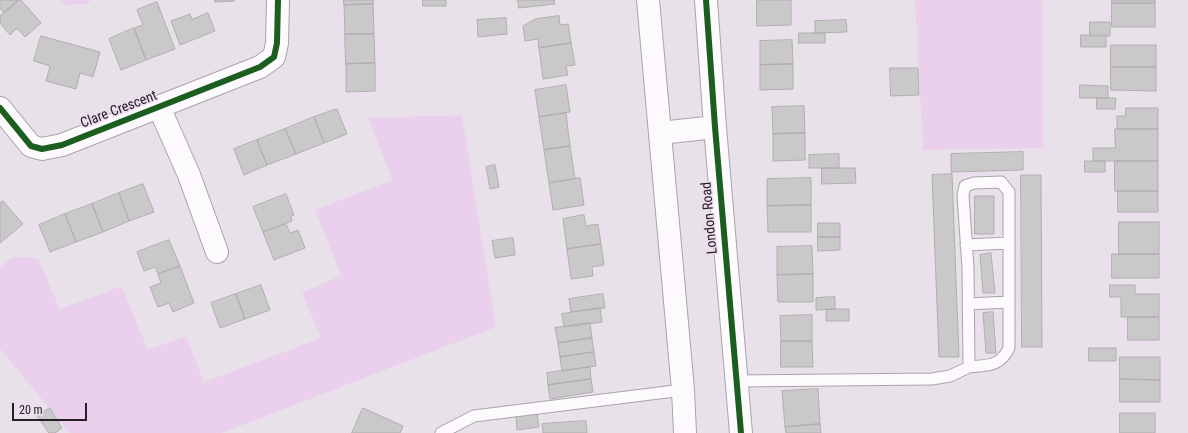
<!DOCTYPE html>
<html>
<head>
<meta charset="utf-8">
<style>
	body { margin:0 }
	#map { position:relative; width:1188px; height:433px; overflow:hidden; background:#e9e1ea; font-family:"Roboto Condensed",sans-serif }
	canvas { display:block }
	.scale { position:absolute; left:12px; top:403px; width:75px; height:18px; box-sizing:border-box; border:2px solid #262026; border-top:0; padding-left:5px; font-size:12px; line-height:14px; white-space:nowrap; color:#262026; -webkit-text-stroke:3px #ecddee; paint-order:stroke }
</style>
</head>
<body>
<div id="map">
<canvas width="1188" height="433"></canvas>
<div class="scale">20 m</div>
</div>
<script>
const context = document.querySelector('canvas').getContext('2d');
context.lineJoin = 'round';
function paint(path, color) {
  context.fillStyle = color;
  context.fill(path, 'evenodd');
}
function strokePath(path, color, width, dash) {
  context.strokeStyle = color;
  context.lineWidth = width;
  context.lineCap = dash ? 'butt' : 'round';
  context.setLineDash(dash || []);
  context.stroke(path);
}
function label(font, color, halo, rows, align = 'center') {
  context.font = font + ' "Roboto Condensed",sans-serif';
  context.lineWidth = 3;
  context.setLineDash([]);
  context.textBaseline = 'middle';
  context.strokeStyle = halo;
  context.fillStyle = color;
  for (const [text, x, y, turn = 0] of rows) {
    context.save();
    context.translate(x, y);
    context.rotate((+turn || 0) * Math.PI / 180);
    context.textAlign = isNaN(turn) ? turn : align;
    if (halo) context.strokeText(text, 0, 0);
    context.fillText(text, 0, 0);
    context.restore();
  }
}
paint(new Path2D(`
	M 60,0 L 91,0 L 87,4 L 65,5 Z
	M 915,0 L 1042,0 L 1043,148 L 923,150 Z
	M 462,115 L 496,327 L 222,433 L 70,433 L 0,349 L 0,267 L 13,257 L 38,258 L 60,309 L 122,286 L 148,350 L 186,336 L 204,382 L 321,338 L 302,293 L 341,275 L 315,210 L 392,180 L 368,118 Z`), '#ebd0ee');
const building = new Path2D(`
	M 0,0 L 19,0 L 4,13 L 0,8 Z
	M 19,0 L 21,0 L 41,23 L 25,37 L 17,28 L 10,35 L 0,23 L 0,16 Z
	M 215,0 L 234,0 L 234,1 L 215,2 Z
	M 344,0 L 374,0 L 373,4 L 344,5 Z
	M 423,0 L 446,0 L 446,6 L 423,6 Z
	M 518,0 L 554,0 L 555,4 L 519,8 Z
	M 757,0 L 791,0 L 791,25 L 757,26 Z
	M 1112,0 L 1155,0 L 1155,3 L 1112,3 Z
	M 157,2 L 175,49 L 146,60 L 134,28 L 143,25 L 137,10 Z
	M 1112,3 L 1155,3 L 1155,27 L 1112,27 Z
	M 373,4 L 374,34 L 345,34 L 344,5 Z
	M 208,13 L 215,31 L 180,45 L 171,21 L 190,14 L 192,19 Z
	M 559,16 L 560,25 L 568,24 L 571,43 L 539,48 L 538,39 L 525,41 L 523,26 L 535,19 Z
	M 506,18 L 507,34 L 478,37 L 477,20 Z
	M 846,20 L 847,32 L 815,33 L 815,21 Z
	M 1090,22 L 1110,22 L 1110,36 L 1090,36 Z
	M 134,28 L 146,60 L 121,70 L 109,39 Z
	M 799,33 L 825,33 L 825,43 L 799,43 Z
	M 345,34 L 374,34 L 375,63 L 346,64 Z
	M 1081,35 L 1106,35 L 1106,47 L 1081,47 Z
	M 41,36 L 100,52 L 93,77 L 80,73 L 76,89 L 46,81 L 50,66 L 34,61 Z
	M 792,40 L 793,64 L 760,65 L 760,41 Z
	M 571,43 L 575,65 L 566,66 L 568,75 L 543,79 L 539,48 Z
	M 1111,45 L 1156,45 L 1156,67 L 1111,67 Z
	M 375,63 L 375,91 L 346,92 L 346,64 Z
	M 793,64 L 793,89 L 760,90 L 760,65 Z
	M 1111,67 L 1156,67 L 1156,91 L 1111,90 Z
	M 890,68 L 918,68 L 919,95 L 891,96 Z
	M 566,85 L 570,112 L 539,117 L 535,90 Z
	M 1080,85 L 1108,86 L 1108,98 L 1080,98 Z
	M 1097,98 L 1116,98 L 1115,109 L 1097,109 Z
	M 804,106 L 805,133 L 773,134 L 772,107 Z
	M 1126,108 L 1158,108 L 1158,129 L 1117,129 L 1117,116 L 1125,116 Z
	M 337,109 L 347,134 L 324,143 L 314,117 Z
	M 566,113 L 570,146 L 544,150 L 539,117 Z
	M 314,117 L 324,143 L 296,154 L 285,129 Z
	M 285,129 L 296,154 L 267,165 L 257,140 Z
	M 1115,129 L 1158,129 L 1158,161 L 1093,161 L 1093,148 L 1115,148 Z
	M 805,133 L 805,160 L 773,161 L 773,134 Z
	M 257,140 L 267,165 L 244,175 L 234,149 Z
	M 570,146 L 575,179 L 549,183 L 544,150 Z
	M 1023,152 L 1023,170 L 951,172 L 951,154 Z
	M 839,154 L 839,168 L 809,168 L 809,155 Z
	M 1085,161 L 1105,161 L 1105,172 L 1085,172 Z
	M 1115,161 L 1158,161 L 1158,191 L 1115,191 Z
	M 495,165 L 499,187 L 490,189 L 486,167 Z
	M 822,168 L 855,168 L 856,183 L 822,184 Z
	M 952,174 L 959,357 L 939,357 L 932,175 Z
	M 1021,175 L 1041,175 L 1042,347 L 1022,347 Z
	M 580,178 L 584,205 L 553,210 L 549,183 Z
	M 811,178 L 811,205 L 767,206 L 767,179 Z
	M 143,184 L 154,212 L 129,221 L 119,193 Z
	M 1118,191 L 1158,191 L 1158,212 L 1118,212 Z
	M 119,193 L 129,221 L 103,232 L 92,204 Z
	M 286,194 L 294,215 L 291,216 L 292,221 L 263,232 L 253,207 Z
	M 975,196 L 994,196 L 994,234 L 975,234 Z
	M 3,201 L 23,224 L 0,243 L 0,203 Z
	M 92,204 L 103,232 L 76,242 L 65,214 Z
	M 811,205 L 811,232 L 768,232 L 767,206 Z
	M 65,214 L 76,242 L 50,252 L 39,225 Z
	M 584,215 L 586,226 L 598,224 L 601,244 L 567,249 L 563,219 Z
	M 1119,222 L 1159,222 L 1159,254 L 1119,254 Z
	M 818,223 L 840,223 L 840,237 L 818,237 Z
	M 286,224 L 290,233 L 298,230 L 305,248 L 274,260 L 263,232 Z
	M 818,237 L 840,237 L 840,250 L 818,251 Z
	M 513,238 L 515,255 L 495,258 L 492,241 Z
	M 169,240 L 180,266 L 158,274 L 155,267 L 144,271 L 137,252 Z
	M 601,244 L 604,265 L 592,267 L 593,276 L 571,279 L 567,249 Z
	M 812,246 L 813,274 L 777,275 L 777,247 Z
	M 991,253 L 995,293 L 983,293 L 980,255 Z
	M 1112,254 L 1159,254 L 1159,278 L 1112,278 Z
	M 180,266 L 194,303 L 173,312 L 169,303 L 158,307 L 150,287 L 161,283 L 158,274 Z
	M 813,274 L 813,302 L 778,302 L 777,275 Z
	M 261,285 L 270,310 L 245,319 L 236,294 Z
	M 1110,285 L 1135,285 L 1135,294 L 1159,294 L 1159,317 L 1121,317 L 1121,297 L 1110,297 Z
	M 236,294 L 245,319 L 220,328 L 211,303 Z
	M 603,294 L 605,308 L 571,312 L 569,299 Z
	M 835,297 L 835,309 L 816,310 L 816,298 Z
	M 600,308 L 602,322 L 564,327 L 562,314 Z
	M 835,309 L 849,309 L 849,321 L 826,321 L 826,310 Z
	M 993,312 L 996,353 L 986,353 L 983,313 Z
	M 812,315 L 812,341 L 781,341 L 780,316 Z
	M 1128,317 L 1159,317 L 1159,340 L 1128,340 Z
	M 590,323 L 592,338 L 558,343 L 555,328 Z
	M 592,338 L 594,352 L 560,357 L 558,343 Z
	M 781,341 L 812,341 L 813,367 L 781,367 Z
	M 1089,348 L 1116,348 L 1116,361 L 1089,361 Z
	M 594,352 L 596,366 L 562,371 L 560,357 Z
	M 1120,357 L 1160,357 L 1160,380 L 1120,379 Z
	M 590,367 L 591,379 L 548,385 L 547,373 Z
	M 591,379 L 593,392 L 550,399 L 548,385 Z
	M 1120,379 L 1160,380 L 1160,402 L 1120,402 Z
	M 818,389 L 820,424 L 785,427 L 782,391 Z
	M 50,408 L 62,428 L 55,433 L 49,433 L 37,416 Z
	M 363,408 L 403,426 L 400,433 L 352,433 Z
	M 1120,413 L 1155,413 L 1155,433 L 1120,433 Z
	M 537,414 L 539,427 L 517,430 L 516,416 Z
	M 586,421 L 587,433 L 543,433 L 542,424 Z
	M 820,424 L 821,433 L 786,433 L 785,427 Z`);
paint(building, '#cac9ca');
strokePath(building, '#b0aeaf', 1);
const service = new Path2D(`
	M 966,245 L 1009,243
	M 968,304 L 1009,302
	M 737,381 L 932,379 L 950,376 L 969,367 L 968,268 L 963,195 L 965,186 L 974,183 L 1001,182 L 1009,192 L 1009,348 C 1000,367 987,365 969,367
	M 441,433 L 474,416 L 683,390`);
const minor = new Path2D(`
	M 706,0 L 715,127 L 741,433
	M 159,107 L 189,175 L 217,252
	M 0,108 L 31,146 L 42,149 L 62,145 L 260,67 L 274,57 L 277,43 L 278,0
	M 660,133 L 715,127`);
const secondary = new Path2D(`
	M 648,0 L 683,390 L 685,433`);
strokePath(service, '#a9a3aa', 13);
strokePath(minor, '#a9a3aa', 24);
strokePath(secondary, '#a9a3aa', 24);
strokePath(service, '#fcfafc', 11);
strokePath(minor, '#fcfafc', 22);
strokePath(secondary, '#fcfafc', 22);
strokePath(new Path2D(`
	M 706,0 L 715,127 L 741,433
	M 0,108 L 31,146 L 42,149 L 62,145 L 260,67 L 274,57 L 277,43 L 278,0`), '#1b5e20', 6);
label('14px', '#262026', '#ecddee', [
	["Clare Crescent",119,110,-21],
	["London Road",710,218,-95]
]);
</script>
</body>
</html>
